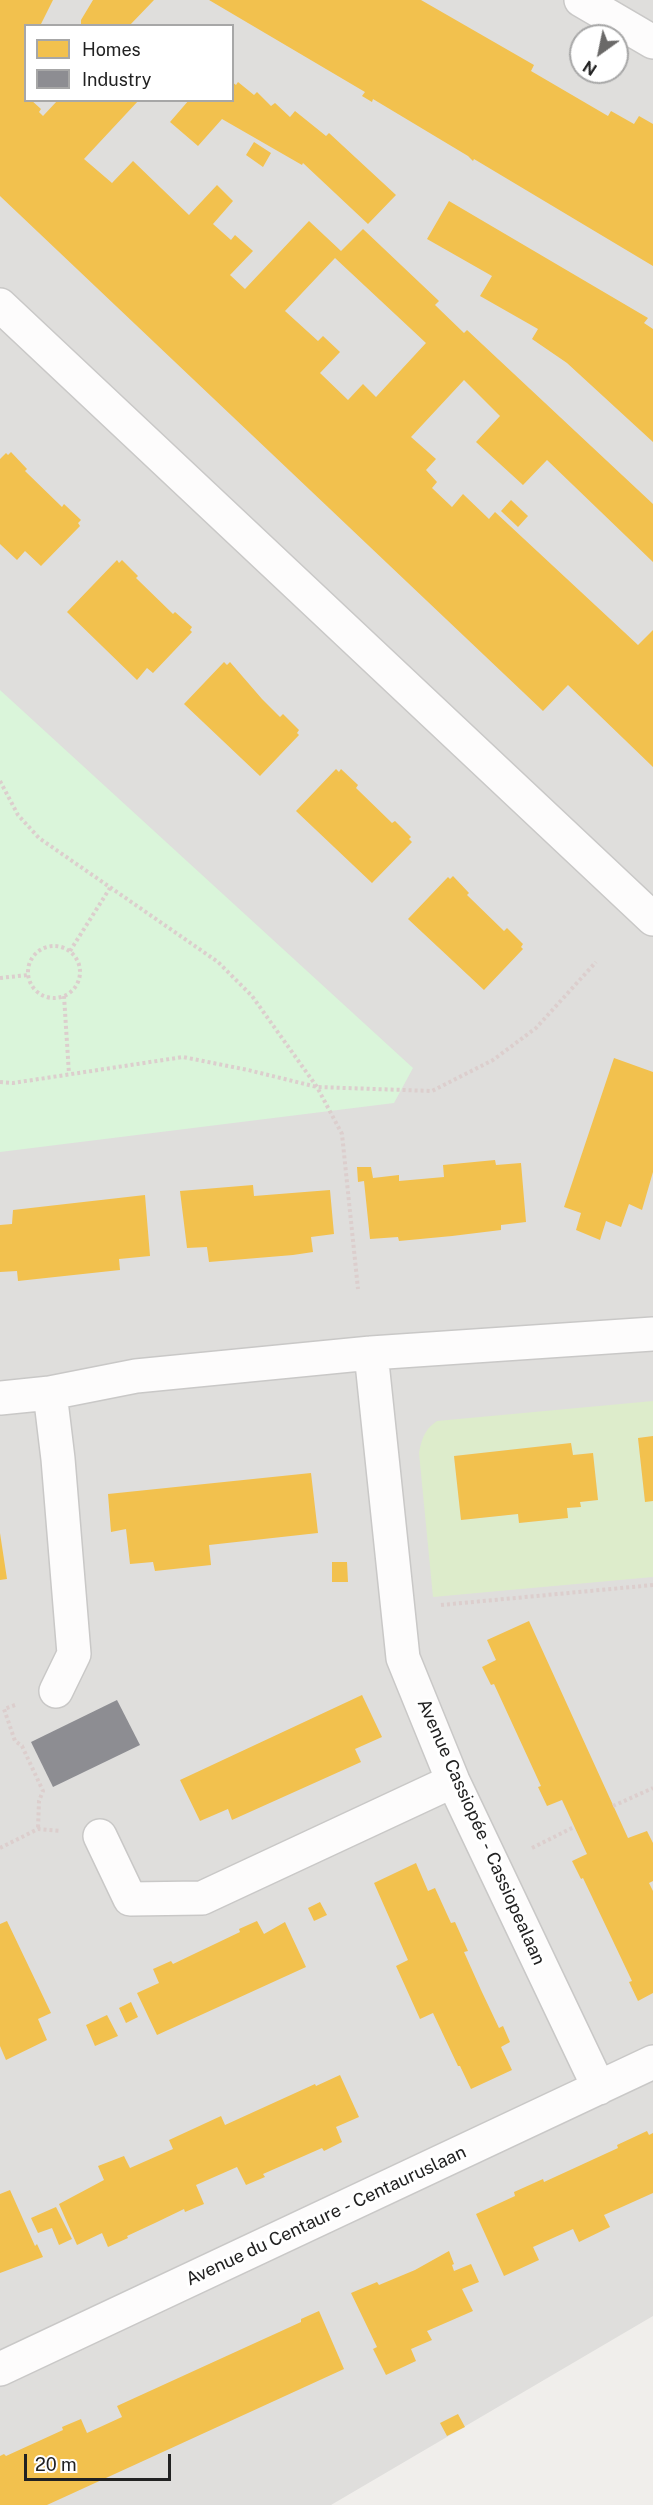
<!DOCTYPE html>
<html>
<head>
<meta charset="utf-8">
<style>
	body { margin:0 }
	#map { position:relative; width:653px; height:2505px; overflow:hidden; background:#f0eeeb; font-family:"Public Sans",sans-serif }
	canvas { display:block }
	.legend { position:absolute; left:24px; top:24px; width:210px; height:78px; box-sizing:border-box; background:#fff; border:2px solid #a7a7a7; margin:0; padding:8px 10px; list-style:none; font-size:18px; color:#222 }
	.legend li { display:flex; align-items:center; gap:12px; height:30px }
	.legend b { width:30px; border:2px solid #a7a7a7 }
	.north { position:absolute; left:569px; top:24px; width:60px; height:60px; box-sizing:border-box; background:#fff; border:2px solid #a7a7a7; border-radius:50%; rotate:213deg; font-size:16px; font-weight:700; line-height:24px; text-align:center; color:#222 }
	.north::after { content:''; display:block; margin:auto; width:21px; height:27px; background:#6a6968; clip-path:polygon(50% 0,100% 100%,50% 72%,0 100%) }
	.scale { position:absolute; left:24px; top:2454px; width:147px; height:27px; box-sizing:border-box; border:3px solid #222; border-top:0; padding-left:8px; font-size:18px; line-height:21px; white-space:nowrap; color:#222; -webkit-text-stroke:4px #fff; paint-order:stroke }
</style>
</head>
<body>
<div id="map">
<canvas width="653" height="2505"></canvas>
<ul class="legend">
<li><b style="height:16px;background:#f2c14e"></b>Homes</li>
<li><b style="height:16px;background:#8d8d92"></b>Industry</li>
</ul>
<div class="north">N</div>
<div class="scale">20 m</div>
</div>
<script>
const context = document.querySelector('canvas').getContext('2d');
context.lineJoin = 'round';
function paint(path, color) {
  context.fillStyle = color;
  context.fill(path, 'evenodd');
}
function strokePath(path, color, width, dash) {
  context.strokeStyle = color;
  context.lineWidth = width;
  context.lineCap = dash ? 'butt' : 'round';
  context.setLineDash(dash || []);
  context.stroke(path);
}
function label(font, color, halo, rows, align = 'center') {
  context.font = font + ' "Public Sans",sans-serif';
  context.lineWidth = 6;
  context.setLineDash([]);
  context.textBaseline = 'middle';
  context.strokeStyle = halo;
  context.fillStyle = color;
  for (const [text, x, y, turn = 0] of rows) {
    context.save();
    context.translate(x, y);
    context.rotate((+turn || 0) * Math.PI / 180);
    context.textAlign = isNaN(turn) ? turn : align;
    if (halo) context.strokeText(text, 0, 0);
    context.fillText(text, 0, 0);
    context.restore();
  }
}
paint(new Path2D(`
	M 0,0 L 653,0 L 653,2316 L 331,2505 L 0,2505 ZM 26,26 L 232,26 L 232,100 L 26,100 ZM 581,36 L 617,36 L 617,72 L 581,72 Z`), '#dfdedc');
paint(new Path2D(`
	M 653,1401 L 653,1436 L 638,1438 L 645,1501 L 653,1501 L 653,1577 L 433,1597 L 419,1453 C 422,1439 424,1430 437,1421 ZM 571,1443 L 573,1455 L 593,1453 L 598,1500 L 580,1502 L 580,1507 L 567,1508 L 567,1518 L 519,1523 L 518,1514 L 461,1520 L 454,1456 Z`), '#ddeccb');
paint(new Path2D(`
	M 0,690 L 413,1068 L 394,1103 L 0,1152 Z`), '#daf5da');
paint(new Path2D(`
	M 0,0 L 53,0 L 40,26 L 26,26 L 26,100 L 31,100 L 41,109 L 39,112 L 43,116 L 58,100 L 139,100 L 84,159 L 112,183 L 133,161 L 189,215 L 217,185 L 233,201 L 213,224 L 231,240 L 235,235 L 253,251 L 230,275 L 245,289 L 309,221 L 341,251 L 363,229 L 439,301 L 435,305 L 464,333 L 467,330 L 653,504 L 653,562 L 547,460 L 523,485 L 476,442 L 500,416 L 464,380 L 411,437 L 436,459 L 426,470 L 437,482 L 432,488 L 452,507 L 463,494 L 489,519 L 495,512 L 638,645 L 653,630 L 653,767 L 568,685 L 543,711 L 0,196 ZM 335,258 L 426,343 L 376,397 L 363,384 L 348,400 L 320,373 L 340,352 L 323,336 L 318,341 L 285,311 Z
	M 93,0 L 154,0 L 129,26 L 81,26 L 81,20 Z
	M 209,0 L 421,0 L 534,65 L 531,71 L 608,116 L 611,111 L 634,124 L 639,116 L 653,124 L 653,266 L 474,159 L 473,161 L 468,156 L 373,99 L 372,102 L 362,96 L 365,92 Z
	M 232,82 L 236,85 L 238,82 L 254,95 L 257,92 L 271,106 L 275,103 L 290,117 L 295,111 L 326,136 L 329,133 L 396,195 L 368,224 L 303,163 L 302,165 L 222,119 L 198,146 L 170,122 L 189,100 L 232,100 Z
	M 254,142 L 271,153 L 263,167 L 246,155 Z
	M 449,201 L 648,318 L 644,323 L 653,329 L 653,442 L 567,363 L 532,339 L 538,329 L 480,296 L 492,276 L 427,239 Z
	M 11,452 L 27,469 L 25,471 L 62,507 L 64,504 L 81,520 L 78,523 L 80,526 L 41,566 L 25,551 L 17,560 L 0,544 L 0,459 L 6,453 L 8,455 Z
	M 511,500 L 528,516 L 518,527 L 501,511 Z
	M 117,560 L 119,563 L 122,560 L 138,576 L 136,578 L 173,614 L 175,612 L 192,627 L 190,630 L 192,632 L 153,673 L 147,668 L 137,680 L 67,612 Z
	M 224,662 L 227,665 L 230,662 L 262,699 L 280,717 L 283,714 L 299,730 L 297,733 L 299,735 L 260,776 L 184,704 Z
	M 336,769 L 339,772 L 341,769 L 358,785 L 356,788 L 392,823 L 395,821 L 411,837 L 409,839 L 412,842 L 372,883 L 296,811 Z
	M 453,876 L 469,893 L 467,895 L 504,931 L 507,928 L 523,944 L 521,947 L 523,949 L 484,990 L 408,919 L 448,877 L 450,879 Z
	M 614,1058 L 653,1072 L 653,1172 L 642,1210 L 629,1204 L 621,1227 L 606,1221 L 600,1240 L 576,1230 L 581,1213 L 564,1207 Z
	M 495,1160 L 496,1165 L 521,1163 L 526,1222 L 501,1225 L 501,1230 L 452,1236 L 399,1241 L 398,1237 L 370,1239 L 364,1181 L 358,1182 L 357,1167 L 371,1167 L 373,1178 L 399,1175 L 399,1181 L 444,1177 L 443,1165 Z
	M 253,1185 L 254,1196 L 330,1190 L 334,1234 L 311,1237 L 313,1252 L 293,1255 L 209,1262 L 207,1247 L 187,1248 L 180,1191 Z
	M 145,1195 L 150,1256 L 119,1259 L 120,1270 L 18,1281 L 17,1271 L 0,1272 L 0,1225 L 12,1224 L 13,1210 Z
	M 653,1436 L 653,1501 L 645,1502 L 638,1438 Z
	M 571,1443 L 573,1455 L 593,1453 L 598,1500 L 580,1502 L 581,1507 L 567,1508 L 568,1518 L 519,1523 L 518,1514 L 461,1520 L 454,1456 Z
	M 311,1473 L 318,1533 L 209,1545 L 211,1565 L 155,1571 L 153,1562 L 130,1564 L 126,1529 L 111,1532 L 108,1494 Z
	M 0,1533 L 7,1579 L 0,1580 Z
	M 332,1562 L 347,1562 L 348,1582 L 332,1582 Z
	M 529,1621 L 628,1838 L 647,1831 L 653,1843 L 653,1881 L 649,1883 L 653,1891 L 653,1993 L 638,2001 L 629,1982 L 632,1981 L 583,1878 L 581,1879 L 572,1861 L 587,1854 L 562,1800 L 547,1806 L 538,1787 L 541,1786 L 494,1684 L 491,1685 L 482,1667 L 496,1660 L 487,1640 Z
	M 362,1695 L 382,1737 L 355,1749 L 361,1762 L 232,1820 L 228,1809 L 200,1821 L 180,1780 Z
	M 416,1863 L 428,1891 L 435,1888 L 451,1923 L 455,1922 L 468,1951 L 464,1952 L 481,1990 L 499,2028 L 503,2026 L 510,2042 L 501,2047 L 512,2070 L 471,2089 L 460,2066 L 458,2066 L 433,2013 L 420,2019 L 396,1966 L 408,1960 L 374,1883 Z
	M 320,1902 L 327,1915 L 314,1921 L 308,1908 Z
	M 7,1921 L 51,2013 L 38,2019 L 47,2040 L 6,2060 L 0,2046 L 0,1924 Z
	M 257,1921 L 264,1934 L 285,1922 L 306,1967 L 157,2035 L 137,1993 L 159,1983 L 153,1969 L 171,1961 L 173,1964 L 240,1932 L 239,1929 Z
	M 131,2002 L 138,2017 L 126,2023 L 119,2008 Z
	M 107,2015 L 118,2036 L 95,2046 L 86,2025 Z
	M 340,2075 L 359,2117 L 336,2127 L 342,2142 L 324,2151 L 322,2148 L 263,2174 L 265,2177 L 246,2185 L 237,2167 L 196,2185 L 204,2204 L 185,2212 L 184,2209 L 155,2223 L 127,2236 L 128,2238 L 108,2247 L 102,2233 L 77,2245 L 59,2204 L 104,2180 L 98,2166 L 124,2156 L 130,2168 L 173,2149 L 169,2140 L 221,2116 L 225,2125 L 315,2084 L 316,2086 Z
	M 647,2131 L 649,2135 L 653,2133 L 653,2193 L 604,2215 L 610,2227 L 579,2242 L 573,2229 L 533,2247 L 539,2260 L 504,2276 L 476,2214 L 515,2196 L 514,2192 L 543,2179 L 544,2182 L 618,2148 L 617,2145 Z
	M 10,2190 L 35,2246 L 37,2244 L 43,2257 L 0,2273 L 0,2194 Z
	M 56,2207 L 72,2239 L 59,2245 L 52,2228 L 38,2233 L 31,2218 Z
	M 449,2251 L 454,2264 L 452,2265 L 454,2271 L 471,2264 L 479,2282 L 462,2289 L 473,2311 L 427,2331 L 432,2340 L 411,2349 L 416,2361 L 386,2375 L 373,2349 L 377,2347 L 351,2293 L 377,2282 L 379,2285 L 415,2270 Z
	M 319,2311 L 344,2369 L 47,2505 L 0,2505 L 0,2456 L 4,2454 L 6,2456 L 63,2430 L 62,2427 L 81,2419 L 87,2433 L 122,2417 L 117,2406 L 301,2322 L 301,2319 Z
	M 458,2414 L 465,2427 L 447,2436 L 440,2423 Z`), '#f2c14e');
paint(new Path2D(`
	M 117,1700 L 140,1745 L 53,1787 L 31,1742 Z`), '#8d8d92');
const minor = new Path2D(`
	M 581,0 L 653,42
	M 0,305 L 653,919
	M 371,1353 L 403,1658 L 453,1781 L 599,2088
	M 50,1393 L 58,1459 L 74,1654 L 56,1691
	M 0,1398 L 50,1393 L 136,1376 L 371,1353 L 653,1334
	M 100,1836 L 130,1899 L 202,1898 L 453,1781
	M 0,2369 L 653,2062`);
strokePath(minor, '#c9c8c7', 36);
strokePath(new Path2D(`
	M 0,781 L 18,815 L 39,838 L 218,962 L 252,996 L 317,1087 L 342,1134 L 358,1289
	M28 972a26 26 0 1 1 52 0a26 26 0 1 1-52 0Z
	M 70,951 L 110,888
	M 0,978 L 28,975
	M 64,996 L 69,1074
	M 0,1082 L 13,1083 L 183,1057 L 248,1070 L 317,1087 L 432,1091 L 493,1060 L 536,1028 L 596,962
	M 441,1605 L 653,1585
	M 15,1705 L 4,1709 L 15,1741 L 22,1746 L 43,1791 L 39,1801 L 38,1829
	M 613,1806 L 653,1788
	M 0,1848 L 38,1829 L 60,1831
	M 532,1848 L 574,1827`), '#dccecd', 4, [3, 3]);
strokePath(minor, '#fdfcfc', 33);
label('18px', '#222', '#fff', [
	["Avenue Cassiopée - Cassiopealaan",481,1832,66],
	["Avenue du Centaure - Centauruslaan",326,2216,-25]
]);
</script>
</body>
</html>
